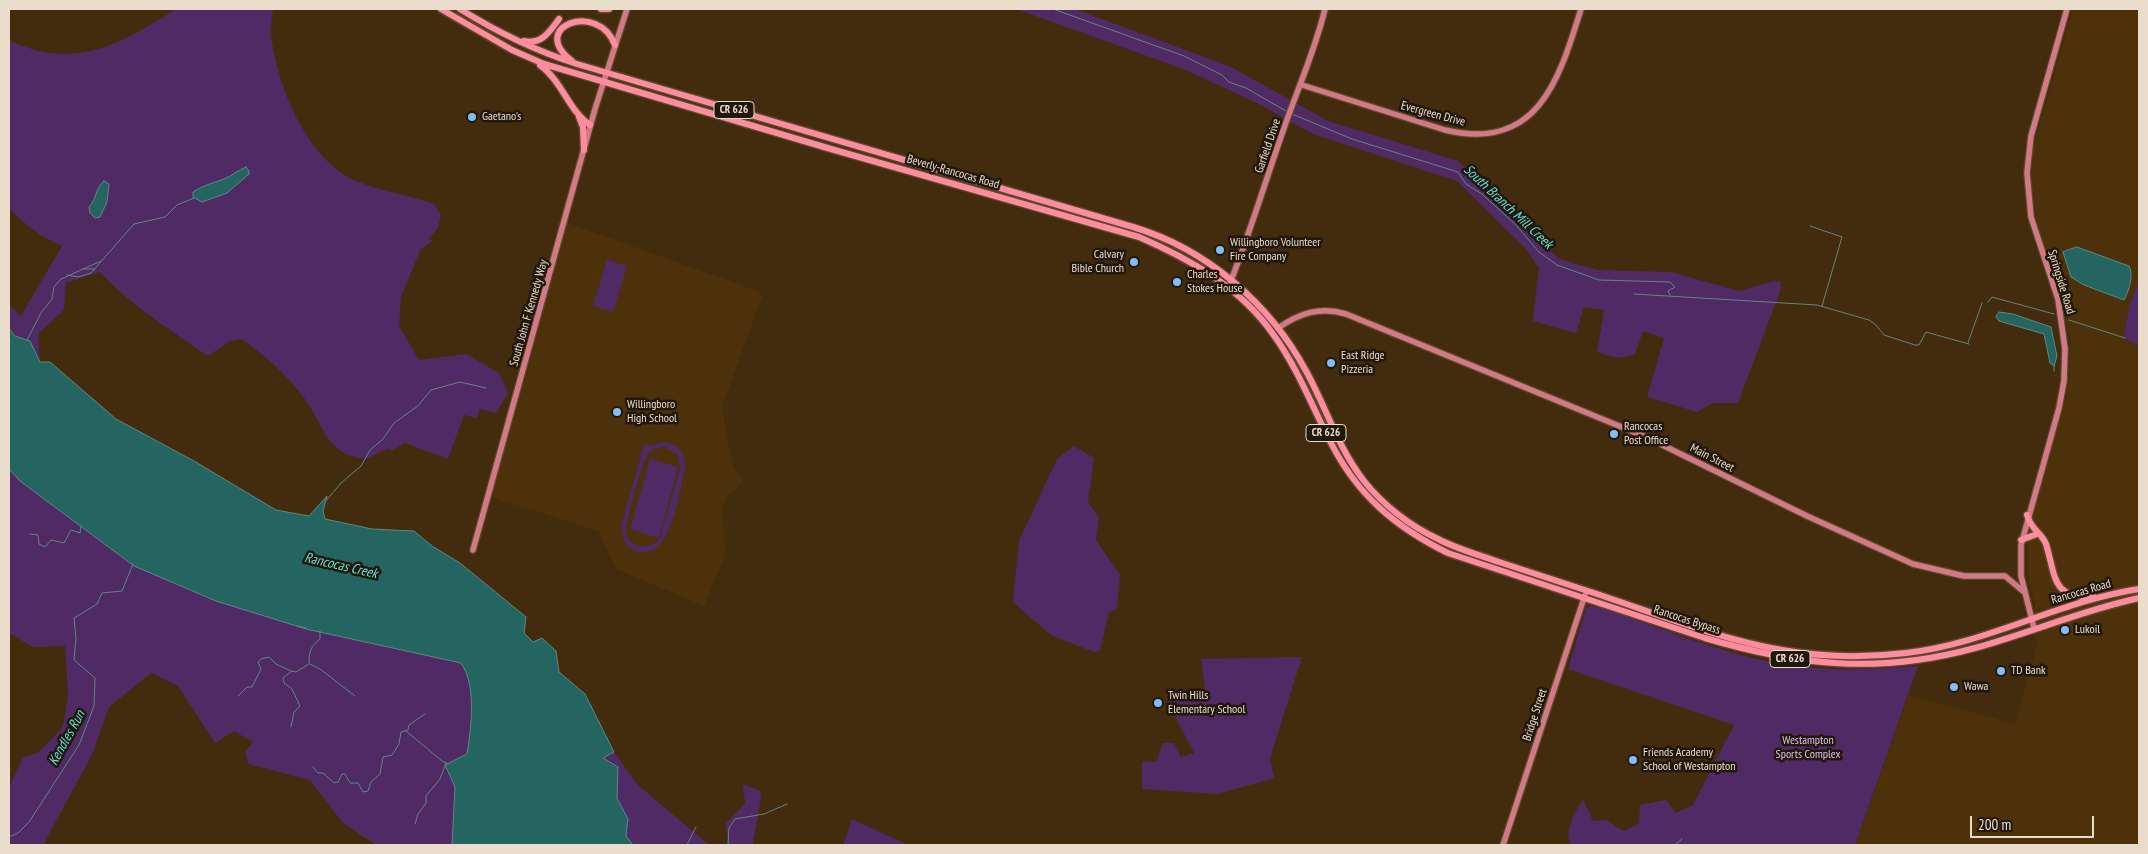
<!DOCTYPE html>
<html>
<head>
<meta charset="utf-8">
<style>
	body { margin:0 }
	#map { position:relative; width:2148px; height:854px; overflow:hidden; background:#422c0d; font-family:"PT Sans Narrow",sans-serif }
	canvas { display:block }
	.frame { position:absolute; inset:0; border:10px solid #ebddcc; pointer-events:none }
	.scale { position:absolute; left:1970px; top:816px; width:124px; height:22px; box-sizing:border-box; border:2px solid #ebddcc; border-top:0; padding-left:6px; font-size:15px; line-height:18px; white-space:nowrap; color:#ebddcc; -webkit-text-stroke:4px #21170a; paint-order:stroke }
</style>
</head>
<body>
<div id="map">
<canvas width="2148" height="854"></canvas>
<div class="frame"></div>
<div class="scale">200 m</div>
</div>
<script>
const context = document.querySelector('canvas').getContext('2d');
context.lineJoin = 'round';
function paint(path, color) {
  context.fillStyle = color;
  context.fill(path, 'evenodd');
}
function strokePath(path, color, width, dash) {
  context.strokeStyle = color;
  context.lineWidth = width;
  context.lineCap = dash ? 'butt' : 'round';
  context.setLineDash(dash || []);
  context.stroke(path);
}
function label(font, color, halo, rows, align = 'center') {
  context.font = font + ' "PT Sans Narrow",sans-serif';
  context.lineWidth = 5;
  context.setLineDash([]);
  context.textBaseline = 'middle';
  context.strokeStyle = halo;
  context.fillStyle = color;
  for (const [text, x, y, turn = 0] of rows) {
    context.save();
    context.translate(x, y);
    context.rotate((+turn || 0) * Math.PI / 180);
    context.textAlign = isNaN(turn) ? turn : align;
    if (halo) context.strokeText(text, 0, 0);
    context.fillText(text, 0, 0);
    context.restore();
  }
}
paint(new Path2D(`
	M 2073,9 L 2139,9 L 2139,845 L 1855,845 L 1909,695 L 2015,724 L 2037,645 L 2032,629 L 2035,608 L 2029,581 L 2028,543 L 2035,506 L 2067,396 L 2071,345 L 2062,297 L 2039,233 L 2031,179 L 2033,148 Z
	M 565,222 L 758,291 L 762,297 L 723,404 L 724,421 L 733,467 L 744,482 L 727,496 L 722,510 L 725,547 L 723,561 L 704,606 L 616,569 L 598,531 L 488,496 Z`), '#4c310a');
paint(new Path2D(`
	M 176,9 L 273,9 C 272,17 270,27 271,35 C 277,85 306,158 354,180 C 379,191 408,195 434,204 L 441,215 L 438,228 L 428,239 L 433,240 L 421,249 L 401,296 L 399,326 L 419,360 L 466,354 L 499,373 L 508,393 L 496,413 L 479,409 L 477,418 L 464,415 L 448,459 L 405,443 L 391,451 L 389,448 L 366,459 C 322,454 325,422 301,394 C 284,372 264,355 242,339 L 230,341 L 208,356 C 171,330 131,306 100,272 L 66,283 L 64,310 L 38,334 L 40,363 L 30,341 C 7,333 9,328 9,305 L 21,316 L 62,246 C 41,237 25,225 9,208 L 9,40 C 74,72 120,44 176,9 Z
	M 1016,9 L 1075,9 L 1231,67 L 1328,121 L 1458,161 L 1559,259 L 1597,270 L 1671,272 L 1739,291 L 1774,281 L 1781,282 L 1780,291 L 1738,403 L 1713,403 L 1697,412 L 1647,397 L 1664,338 L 1643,331 L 1635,354 C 1620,360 1611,357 1597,352 L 1604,310 L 1584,307 L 1576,333 L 1533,321 L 1539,268 L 1526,249 L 1457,181 L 1313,134 L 1259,104 L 1186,70 Z
	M 607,259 L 627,266 L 613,312 L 593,306 Z
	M 2139,281 L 2139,346 L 2124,338 L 2129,306 Z
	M 662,442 C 678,443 687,454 685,470 C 679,491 672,552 645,552 C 637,553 630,549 625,542 L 621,526 L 644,444 L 649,446 ZM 665,447 L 678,455 L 680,468 L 660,538 C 651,551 626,549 626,530 C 626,520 643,461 648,454 C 652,448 658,447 665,447 Z
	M 1074,446 L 1094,458 L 1088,502 L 1099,518 L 1096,540 L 1120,575 L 1117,609 L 1109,612 L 1100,651 L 1094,652 L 1051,635 L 1013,602 L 1019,541 L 1057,459 Z
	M 650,459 L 678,467 L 659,538 L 630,529 Z
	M 9,469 L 20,481 L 134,566 L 461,663 C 477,686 471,728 467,754 L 445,765 L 455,786 L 452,845 L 376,845 L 343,823 L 310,780 L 248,764 L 245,752 L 253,742 L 234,731 L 215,743 L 178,686 L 151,673 L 109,707 L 92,755 L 43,845 L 9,845 L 9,788 L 23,757 L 38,753 L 63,727 L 68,695 L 65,646 L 33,647 L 9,633 Z
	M 1590,606 L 1598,607 C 1668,630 1741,663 1815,668 C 1849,671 1884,668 1918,666 L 1855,845 L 1571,845 C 1563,831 1576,812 1583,799 L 1593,821 L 1606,820 L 1624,831 L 1639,823 L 1640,805 L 1666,800 L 1676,813 L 1693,805 L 1734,725 L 1568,669 L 1586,608 Z
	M 1302,657 L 1270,758 L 1274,778 L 1218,794 L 1142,789 L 1142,761 L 1156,762 L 1163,743 L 1174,743 L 1181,757 L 1194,753 L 1168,702 L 1205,687 L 1201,659 Z
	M 614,752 L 638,785 L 709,845 L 633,845 L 626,836 L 628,819 L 617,798 L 618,767 L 603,758 Z
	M 743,784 L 760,791 L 761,798 L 753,843 L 756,845 L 728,845 L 726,823 L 745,804 Z
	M 852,819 L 908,845 L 843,845 Z`), '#4f2a64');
const water = new Path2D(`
	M 246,167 L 249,171 L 249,174 L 227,193 L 202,202 L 193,197 L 193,192 C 204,185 213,183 224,179 C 232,176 238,170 246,167 Z
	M 104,181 L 109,184 L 107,202 L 100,217 L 95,218 L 90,213 L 89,207 C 97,199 95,188 104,181 Z
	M 2077,247 L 2129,266 C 2134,275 2129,291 2124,300 L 2084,285 L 2071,277 L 2063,252 Z
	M 1999,312 L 2013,314 L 2051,327 L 2057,356 L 2054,366 L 2050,363 L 2044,334 L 1999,321 L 1996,317 Z
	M 9,328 L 15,336 L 30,341 L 40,362 L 50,362 L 116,419 L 194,461 L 276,510 L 309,516 L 327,496 L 323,511 L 325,519 L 372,529 L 414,531 L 432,546 L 460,563 L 526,617 L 524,633 L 533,642 L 542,638 L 556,651 L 559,672 L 585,694 L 614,752 L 603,758 L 618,767 L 617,798 L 628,819 L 626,836 L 633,845 L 452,845 L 455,787 L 445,765 L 467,754 C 471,728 477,686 461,663 L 306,629 L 216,601 L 134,566 L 20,481 L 9,469 Z`);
paint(water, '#246461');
strokePath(water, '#608881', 1);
strokePath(new Path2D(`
	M 1053,9 L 1184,56 L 1222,75 L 1229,82 L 1246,88 L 1286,111
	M 1292,114 L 1352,139 L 1458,172 L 1466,184 L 1482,194 L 1516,225 L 1539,252 L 1557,265 L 1599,280 L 1670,282 L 1675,287 L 1668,291 L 1670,295
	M 1810,226 L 1842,237 L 1822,306
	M 84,269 L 95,269
	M 67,275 L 78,277 L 91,273 L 134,224 L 165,217 L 177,205 L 194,198
	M 1634,294 L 1817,305 L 1869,320 L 1876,325 L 1884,335 L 1915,345 L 1919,345 L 1926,332 L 1969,344
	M 1988,302 L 1992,297 L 2054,314
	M 2069,320 L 2125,338
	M 27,340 L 41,313 L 52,299 L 54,287 L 61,279 L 101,261
	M 1968,343 L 1982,303
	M 2054,366 L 2054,371
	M 325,502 L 341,483 L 361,466 L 370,450 L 383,439 L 394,423 L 418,406 L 431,390 L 460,382 L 486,388
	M 30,534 L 38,535 L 39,544 L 45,547 L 51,540 L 64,543 L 71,530 L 80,533 L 81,526
	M 297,626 L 306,628
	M 309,663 C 309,651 311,646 320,639 L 320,631
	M 310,664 L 320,669 L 355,696
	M 238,696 L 247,687 L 252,687 L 261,669 L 258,662 L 261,659 L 269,657 L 276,664 L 291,671
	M 291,727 L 294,712 L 300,706 L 292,689 L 284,683 L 283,678 L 292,671 L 296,672 L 309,664
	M 406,731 L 442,761 L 449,764
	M 313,767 L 318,773 L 323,773 L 334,783 L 338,782 L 342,774 L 345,774 L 350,783 L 358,783 L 363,792 L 368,791 L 371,782 L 380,774 L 383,757 L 392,755 L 399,744 L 401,732 L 408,730 L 409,725 L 425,714
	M 415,824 L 418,814 L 426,803 L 426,796 L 440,779 L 446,763
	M 9,837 L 18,833 L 29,822 L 79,745 L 94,706 L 95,678 L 74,660 L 76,638 L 74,618 L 97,604 L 102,593 L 122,591 L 133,564
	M 687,845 L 696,827
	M 728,845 L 729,828 L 735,819 L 764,814 L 787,804
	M 1675,845 L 1682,839`), '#608881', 1);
const secondary = new Path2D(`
	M 1302,85 L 1445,130 C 1538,152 1559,80 1581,9
	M 1230,283 C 1250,233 1265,182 1283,131 C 1297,90 1315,51 1325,9
	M 1278,328 C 1300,313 1320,306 1346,314 L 1646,437 L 1807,516 L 1913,564 L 1964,576 L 2005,576 L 2024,592
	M 473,550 L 595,109 L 627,9
	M 2034,628 L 2021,576 L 2021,545 L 2059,408 L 2064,381 L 2065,349 L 2058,299 L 2031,217 L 2027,173 L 2031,136 L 2067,9
	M 1503,845 L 1585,595`);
const primary = new Path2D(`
	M 441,9 L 512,50 L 544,64 L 831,149 L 1139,237 C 1190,259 1241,288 1273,334 C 1297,367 1311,404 1330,441 C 1357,495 1395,527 1448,553 L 1705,638 C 1799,666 1880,674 1975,648 C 2030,633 2083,610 2139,598
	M 460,9 C 497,32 536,51 577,64 L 1133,227 C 1207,249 1270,304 1306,371 C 1326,407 1338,448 1364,481 C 1383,505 1410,526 1438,539 C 1457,549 1479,555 1499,562 C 1533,573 1567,584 1600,595 C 1660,615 1719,639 1782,650 C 1822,657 1864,658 1906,653 C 1987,644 2059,601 2139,589
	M 601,9 L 609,9
	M 524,41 C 542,45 550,31 559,19
	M 572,61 C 527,27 598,0 615,45
	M 540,65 C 562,81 569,111 590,125
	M 579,117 L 583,127 L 584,150
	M 2027,515 C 2031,530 2042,533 2046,544 C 2056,576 2051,599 2094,597
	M 2021,540 L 2037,534`);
strokePath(secondary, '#5d482c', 8);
strokePath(primary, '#5d482c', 9);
strokePath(secondary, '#d17a86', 5.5);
strokePath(primary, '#fd8d9e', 6);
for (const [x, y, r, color] of [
	[472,117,5,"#82bcfa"],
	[1220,250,5,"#82bcfa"],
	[1134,262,5,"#82bcfa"],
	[1177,282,5,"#82bcfa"],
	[1331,363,5,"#82bcfa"],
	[617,412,5,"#82bcfa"],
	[1614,434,5,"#82bcfa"],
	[2065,630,5,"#82bcfa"],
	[2001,671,5,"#82bcfa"],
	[1954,687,5,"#82bcfa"],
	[1158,703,5,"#82bcfa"],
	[1633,760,5,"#82bcfa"]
]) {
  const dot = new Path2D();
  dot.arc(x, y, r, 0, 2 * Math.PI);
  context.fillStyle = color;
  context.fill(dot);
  strokePath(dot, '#21170a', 2);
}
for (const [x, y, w] of [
	[734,110,40],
	[1326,433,40],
	[1790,659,40]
]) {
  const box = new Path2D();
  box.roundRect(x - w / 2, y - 8.5, w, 17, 4);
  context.fillStyle = '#21170a';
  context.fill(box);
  strokePath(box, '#ebddcc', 1);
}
label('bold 11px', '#ebddcc', null, [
	["CR 626",734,110],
	["CR 626",1326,433],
	["CR 626",1790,659]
]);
label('12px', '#ebddcc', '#21170a', [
	["Evergreen Drive",1433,114,15],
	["Garfield Drive",1268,146,-71],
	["Beverly-Rancocas Road",953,172,16],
	["Springside Road",2061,282,73],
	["South John F Kennedy Way",529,313,-74],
	["Main Street",1712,458,27],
	["Rancocas Road",2081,592,-16],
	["Rancocas Bypass",1687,620,18],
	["Bridge Street",1535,715,-72]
]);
label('12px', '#ebddcc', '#21170a', [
	["Gaetano's",482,117],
	["Willingboro Volunteer",1230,243],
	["Fire Company",1230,257],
	["Calvary",1124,255,"right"],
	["Bible Church",1124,269,"right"],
	["Charles",1187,275],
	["Stokes House",1187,289],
	["East Ridge",1341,356],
	["Pizzeria",1341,370],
	["Willingboro",627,405],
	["High School",627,419],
	["Rancocas",1624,427],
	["Post Office",1624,441],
	["Lukoil",2075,630],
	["TD Bank",2011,671],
	["Wawa",1964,687],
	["Twin Hills",1168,696],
	["Elementary School",1168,710],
	["Friends Academy",1643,753],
	["School of Westampton",1643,767]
], 'left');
label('12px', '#dfc1f4', '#21170a', [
	["Westampton",1808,741],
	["Sports Complex",1808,755]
]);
label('italic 14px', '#5fe1dc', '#21170a', [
	["South Branch Mill Creek",1508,207,43],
	["Rancocas Creek",341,566,13],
	["Kendles Run",67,738,-61]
]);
</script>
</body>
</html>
